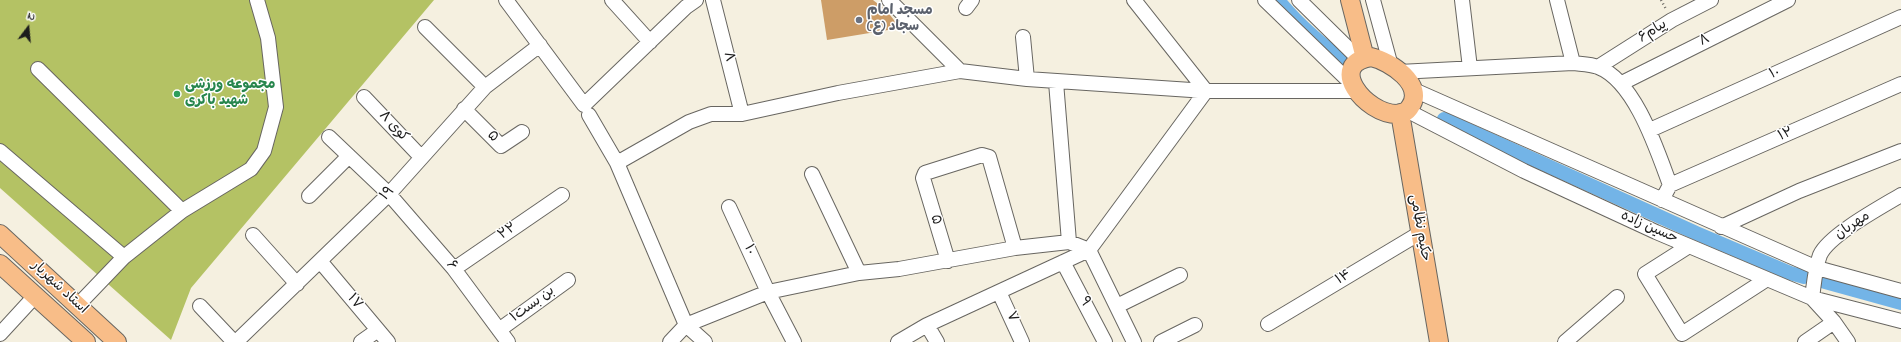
<!DOCTYPE html>
<html>
<head>
<meta charset="utf-8">
<style>
	body { margin:0 }
	#map { position:relative; width:1901px; height:342px; overflow:hidden; background:#f5f0e0; font-family:"Indie Flower",sans-serif }
	canvas { display:block }
	.north { position:absolute; left:8px; top:8px; width:40px; height:40px; -webkit-text-stroke:3px #fff; paint-order:stroke; rotate:16deg; font-size:11px; font-weight:700; line-height:16px; text-align:center; color:#1c1c1c }
	.north::after { content:''; display:block; margin:auto; width:14px; height:18px; background:#1c1c1c; clip-path:polygon(50% 0,100% 100%,50% 72%,0 100%) }
</style>
</head>
<body>
<div id="map">
<canvas width="1901" height="342"></canvas>
<div class="north">N</div>
</div>
<script>
const context = document.querySelector('canvas').getContext('2d');
context.lineJoin = 'round';
function paint(path, color) {
  context.fillStyle = color;
  context.fill(path, 'evenodd');
}
function strokePath(path, color, width, dash) {
  context.strokeStyle = color;
  context.lineWidth = width;
  context.lineCap = dash ? 'butt' : 'round';
  context.setLineDash(dash || []);
  context.stroke(path);
}
function label(font, color, halo, rows, align = 'center') {
  context.font = font + ' "Indie Flower","Playpen Sans Arabic",sans-serif';
  context.lineWidth = 3;
  context.setLineDash([]);
  context.textBaseline = 'middle';
  context.strokeStyle = halo;
  context.fillStyle = color;
  for (const [text, x, y, turn = 0] of rows) {
    context.save();
    context.translate(x, y);
    context.rotate((+turn || 0) * Math.PI / 180);
    context.textAlign = isNaN(turn) ? turn : align;
    if (halo) context.strokeText(text, 0, 0);
    context.fillText(text, 0, 0);
    context.restore();
  }
}
paint(new Path2D(`
	M 0,0 L 434,0 L 191,288 L 171,340 L 0,188 Z`), '#b4c264');
strokePath(new Path2D(`
	M 1278,0 C 1299,26 1322,45 1348,64
	M 1444,119 L 1696,233 L 1790,273 L 1804,277
	M 1825,282 L 1901,303`), '#73b4e7', 14);
paint(new Path2D(`
	M 821,0 L 873,0 L 887,11 L 900,28 L 827,40 Z`), '#cd9d67');
const minor = new Path2D(`
	M 506,0 L 584,105 L 686,7 L 696,0
	M 612,0 L 650,42
	M 713,0 L 742,114
	M 889,0 L 960,71 L 1027,79 L 1206,91 L 1357,91
	M 1265,0 L 1353,85
	M 1299,0 L 1360,60
	M 1373,0 L 1391,66
	M 1462,0 L 1470,68
	M 1557,0 L 1573,63
	M 966,8 L 972,0
	M 425,27 L 485,87
	M 1023,37 L 1027,79
	M 1598,67 L 1672,20 L 1711,0
	M 38,69 L 182,211
	M 1399,72 L 1573,63 C 1581,64 1591,64 1598,67 C 1635,81 1657,150 1670,185 L 1662,200
	M 1056,82 L 1069,242
	M 1622,83 L 1788,0
	M 1414,90 L 1817,268 L 1901,291
	M 364,97 L 421,157
	M 464,109 L 501,146 L 522,132
	M 1408,111 L 1524,171 L 1656,232 L 1812,298 L 1901,321
	M 589,115 L 617,163 L 689,122 L 711,114 L 742,114 L 838,93 L 960,71
	M 1650,130 L 1901,17
	M 329,137 L 389,194 L 454,269 L 508,342
	M 0,151 L 124,257
	M 617,163 L 686,325 L 705,342
	M 812,174 L 859,273
	M 1670,185 L 1901,84
	M 309,196 L 349,156
	M 729,207 L 768,292 L 794,342
	M 1721,227 L 1799,191 L 1901,151
	M 253,235 L 297,284
	M 1689,246 L 1645,274 L 1682,334 L 1767,279
	M 320,261 L 388,342
	M 948,261 L 923,178 L 925,173 L 982,155 L 989,157 L 1015,248
	M 1063,262 L 1105,342
	M 454,269 L 562,195
	M 999,292 L 1022,342
	M 78,305 L 124,257 L 182,211 L 251,169 L 264,151 L 276,107 L 268,38 L 257,0
	M 200,306 L 234,342
	M 1117,306 L 1180,275
	M 1268,324 L 1420,233
	M 927,325 L 937,342
	M 499,330 L 568,280
	M 0,334 L 35,296
	M 236,342 L 389,194 L 485,87 L 540,45
	M 361,342 L 378,330
	M 670,342 L 686,325 L 768,292 L 859,273 L 899,269 L 1015,248 L 1069,242 L 1089,250 L 1134,342
	M 898,342 L 927,325 L 1089,250 L 1206,91 L 1134,0
	M 1161,342 L 1195,325
	M 1565,342 L 1617,297
	M 1805,342 L 1834,322
	M 1848,342 L 1834,322 L 1812,298 C 1814,284 1815,268 1820,255 C 1829,235 1881,207 1901,195`);
const major = new Path2D(`
	M 1350,0 L 1365,58
	M 1371,57 C 1390,61 1426,85 1410,107 C 1407,112 1403,113 1397,114 C 1365,114 1326,64 1371,57 Z
	M 1400,113 L 1439,342
	M 0,234 L 117,342
	M 0,264 L 86,342`);
strokePath(minor, '#686661', 16);
strokePath(major, '#686661', 20);
strokePath(new Path2D(`
	M 1661,0 L 1666,9`), '#686661', 2.5, [1, 3]);
strokePath(minor, '#fff', 14);
strokePath(major, '#f8bd88', 18);
for (const [x, y, r, color] of [
	[859,20,4,"#6b7280"],
	[177,94,4,"#2e9e5b"]
]) {
  const dot = new Path2D();
  dot.arc(x, y, r, 0, 2 * Math.PI);
  context.fillStyle = color;
  context.fill(dot);
  strokePath(dot, '#fff', 1.5);
}
label('bold 14px', '#5b616d', '#fff', [
	["مسجد امام",867,12],
	["سجاد (ع)",867,28]
], 'left');
label('14px', '#1c1c1c', '#fff', [
	["۶پیام",1653,32,-32],
	["۸",1705,41,-26],
	["۸",728,57,76],
	["۱۰",1775,74,-24],
	["کوی ۸",393,127,47],
	["۱۲",1786,135,-24],
	["۵",492,137,45],
	["۱۹",388,194,-47],
	["۵",935,220,73],
	["مهربان",1853,226,-34],
	["حکیم نظامی",1419,228,80],
	["حسین زاده",1649,228,24],
	["۲۲",508,232,-35],
	["۱۰",749,250,65],
	["۶",451,266,50],
	["۱۴",1344,278,-31],
	["استاد شهریار",59,288,43],
	["۱۷",354,302,50],
	["۹",1084,302,62],
	["بن بست۱",533,305,-36],
	["۷",1011,317,66]
]);
label('bold 14px', '#27864d', '#fff', [
	["مجموعه ورزشی",185,86],
	["شهید باکری",185,102]
], 'left');
</script>
</body>
</html>
